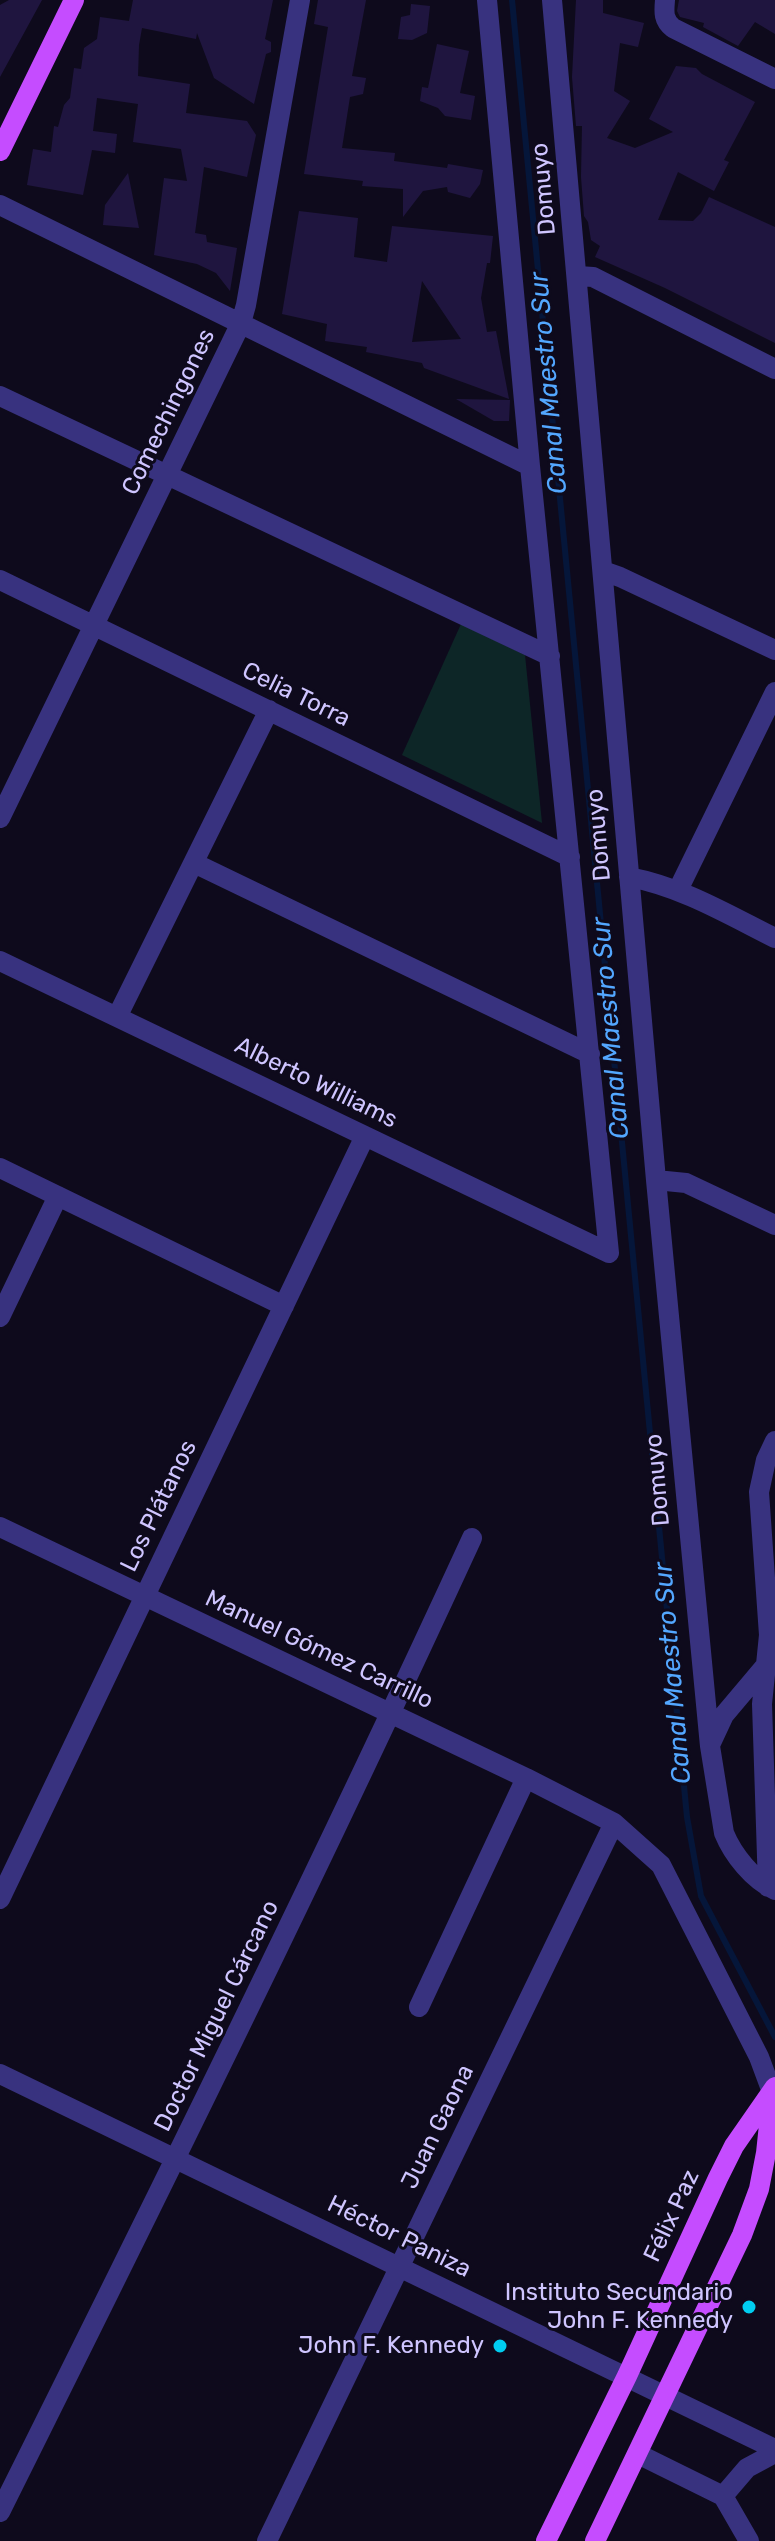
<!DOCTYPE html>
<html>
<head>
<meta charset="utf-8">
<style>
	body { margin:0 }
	canvas { display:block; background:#0e0a1c }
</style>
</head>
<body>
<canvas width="775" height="2541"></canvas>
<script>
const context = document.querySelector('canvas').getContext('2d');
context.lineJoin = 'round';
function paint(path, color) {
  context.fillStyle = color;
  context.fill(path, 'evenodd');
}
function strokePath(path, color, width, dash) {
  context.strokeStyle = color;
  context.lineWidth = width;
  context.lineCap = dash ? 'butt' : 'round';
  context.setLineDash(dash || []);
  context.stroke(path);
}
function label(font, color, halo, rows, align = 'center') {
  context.font = font + ' Rubik,sans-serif';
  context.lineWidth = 6;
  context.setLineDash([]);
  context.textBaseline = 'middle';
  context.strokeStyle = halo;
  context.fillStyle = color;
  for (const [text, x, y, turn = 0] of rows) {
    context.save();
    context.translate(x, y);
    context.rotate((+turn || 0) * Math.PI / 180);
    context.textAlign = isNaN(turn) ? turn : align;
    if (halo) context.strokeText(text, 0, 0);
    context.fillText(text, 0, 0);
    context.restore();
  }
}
paint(new Path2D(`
	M 461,624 L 525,655 L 542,823 L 402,755 Z`), '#0d2627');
strokePath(new Path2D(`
	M 512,0 L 687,1817 L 701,1896 L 775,2037`), '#05163a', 6);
paint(new Path2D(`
	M 9,0 L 42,0 L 0,77 L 0,5 Z
	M 133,0 L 273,0 L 265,39 L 271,42 L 271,52 L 266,54 L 254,104 L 214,78 L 197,33 L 196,39 L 142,28 L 139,45 L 138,76 L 190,84 L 186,113 L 247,121 L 256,135 L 247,177 L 204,167 L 195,233 L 206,235 L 207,242 L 237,248 L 230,291 L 216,273 L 197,264 L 154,255 L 164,178 L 187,181 L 181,149 L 133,142 L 138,104 L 97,98 L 93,131 L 117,134 L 115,153 L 92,150 L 83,195 L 27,185 L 33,149 L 51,152 L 54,126 L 58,127 L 64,105 L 70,98 L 74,68 L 81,69 L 84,48 L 97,39 L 100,17 L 129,21 Z
	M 318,0 L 366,0 L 352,76 L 366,78 L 363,94 L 350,97 L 342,148 L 395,153 L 394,161 L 447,168 L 448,164 L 483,170 L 480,184 L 470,198 L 448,192 L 447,187 L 423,191 L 403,217 L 403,189 L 362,186 L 363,181 L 304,174 L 328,27 L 314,24 Z
	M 576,0 L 603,0 L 603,13 L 644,23 L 638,47 L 620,43 L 614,91 L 630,101 L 607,138 L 635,148 L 673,132 L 649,119 L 676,66 L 696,68 L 702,74 L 755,102 L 724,160 L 729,162 L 714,191 L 678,172 L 658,220 L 693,221 L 701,213 L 709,197 L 775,227 L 775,343 L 665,288 L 595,257 L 600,246 L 591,240 L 588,222 L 584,216 L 581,177 L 582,126 L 576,126 L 572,77 Z
	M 679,0 L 775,0 L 775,34 L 755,22 L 738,46 L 703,27 L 704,23 L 680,17 L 677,11 Z
	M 411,4 L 430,6 L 427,33 L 412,40 L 398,39 L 401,17 L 410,15 Z
	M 437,44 L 469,51 L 460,93 L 475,96 L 471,120 L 445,116 L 438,108 L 420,101 L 422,87 L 428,88 Z
	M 128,173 L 139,228 L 103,225 L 105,205 Z
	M 299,211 L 358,218 L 354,257 L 387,262 L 392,226 L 493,236 L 490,263 L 487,263 L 481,298 L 487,332 L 496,331 L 509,399 L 424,368 L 422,363 L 366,352 L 367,347 L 325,341 L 327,324 L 282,314 ZM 422,281 L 461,339 L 412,342 Z
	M 456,399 L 510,400 L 509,421 L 494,421 Z`), '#1f153f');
strokePath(new Path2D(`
	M 487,0 L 530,466 L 609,1253
	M 552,0 L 656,1180 L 710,1746 L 724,1833 C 733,1855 753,1880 775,1890
	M 665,0 C 664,12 663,20 673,28 L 775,79
	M 0,205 L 530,466
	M 578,276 L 593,277 L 775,369
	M 0,396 L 550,656
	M 603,571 L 620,577 L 775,650
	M 0,580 L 570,857
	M 0,818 L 241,323 L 246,305 L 300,0
	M 194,863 L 590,1054
	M 629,877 C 682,887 727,914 775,938
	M 678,890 L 775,692
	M 0,961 L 609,1253
	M 117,1017 L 269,710
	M 0,1168 L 284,1306
	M 656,1180 L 686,1183 L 775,1225
	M 0,1317 L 58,1196
	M 0,1527 L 526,1778 L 614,1823 L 661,1865 L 759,2057 L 772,2092
	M 710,1745 L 724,1715 L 767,1664
	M 768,1887 L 762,1704 L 769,1635 L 759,1492 L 766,1460 L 775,1441
	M 0,1899 L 365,1136
	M 419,2007 L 526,1778
	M 0,2074 L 775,2449
	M 638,2454 L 723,2496 L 749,2541
	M 723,2496 L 747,2468 L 775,2453
	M 0,2512 C 161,2189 321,1866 472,1538
	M 267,2541 L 614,1823`), '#38327f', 20);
strokePath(new Path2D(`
	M 0,151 L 74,0
	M 546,2541 L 627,2376 L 718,2178 L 734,2146 L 775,2087
	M 595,2541 L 742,2235 L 759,2189 L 766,2153 L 772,2096`), '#c54cff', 20);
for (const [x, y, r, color] of [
	[749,2307,8,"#00cdf0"],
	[500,2346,8,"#00cdf0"]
]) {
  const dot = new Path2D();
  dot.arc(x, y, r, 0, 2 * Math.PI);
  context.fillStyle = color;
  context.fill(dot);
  strokePath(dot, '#0e0a1c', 3);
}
label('24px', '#cfc5ff', '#0e0a1c', [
	["Domuyo",544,189,-95],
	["Comechingones",169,412,-64],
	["Celia Torra",296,695,26],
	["Domuyo",599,835,-95],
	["Alberto Williams",316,1083,26],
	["Domuyo",658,1480,-95],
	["Los Plátanos",159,1506,-64],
	["Manuel Gómez Carrillo",319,1650,25],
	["Doctor Miguel Cárcano",217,2016,-64],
	["Juan Gaona",438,2127,-64],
	["Félix Paz",672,2216,-65],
	["Héctor Paniza",399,2237,26]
]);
label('24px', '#cfc5ff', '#0e0a1c', [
	["Instituto Secundario",733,2293],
	["John F. Kennedy",733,2321],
	["John F. Kennedy",484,2346]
], 'right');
label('italic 26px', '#53a7ff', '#0e0a1c', [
	["Canal Maestro Sur",549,383,-95],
	["Canal Maestro Sur",611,1028,-95],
	["Canal Maestro Sur",673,1673,-95]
]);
</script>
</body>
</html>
